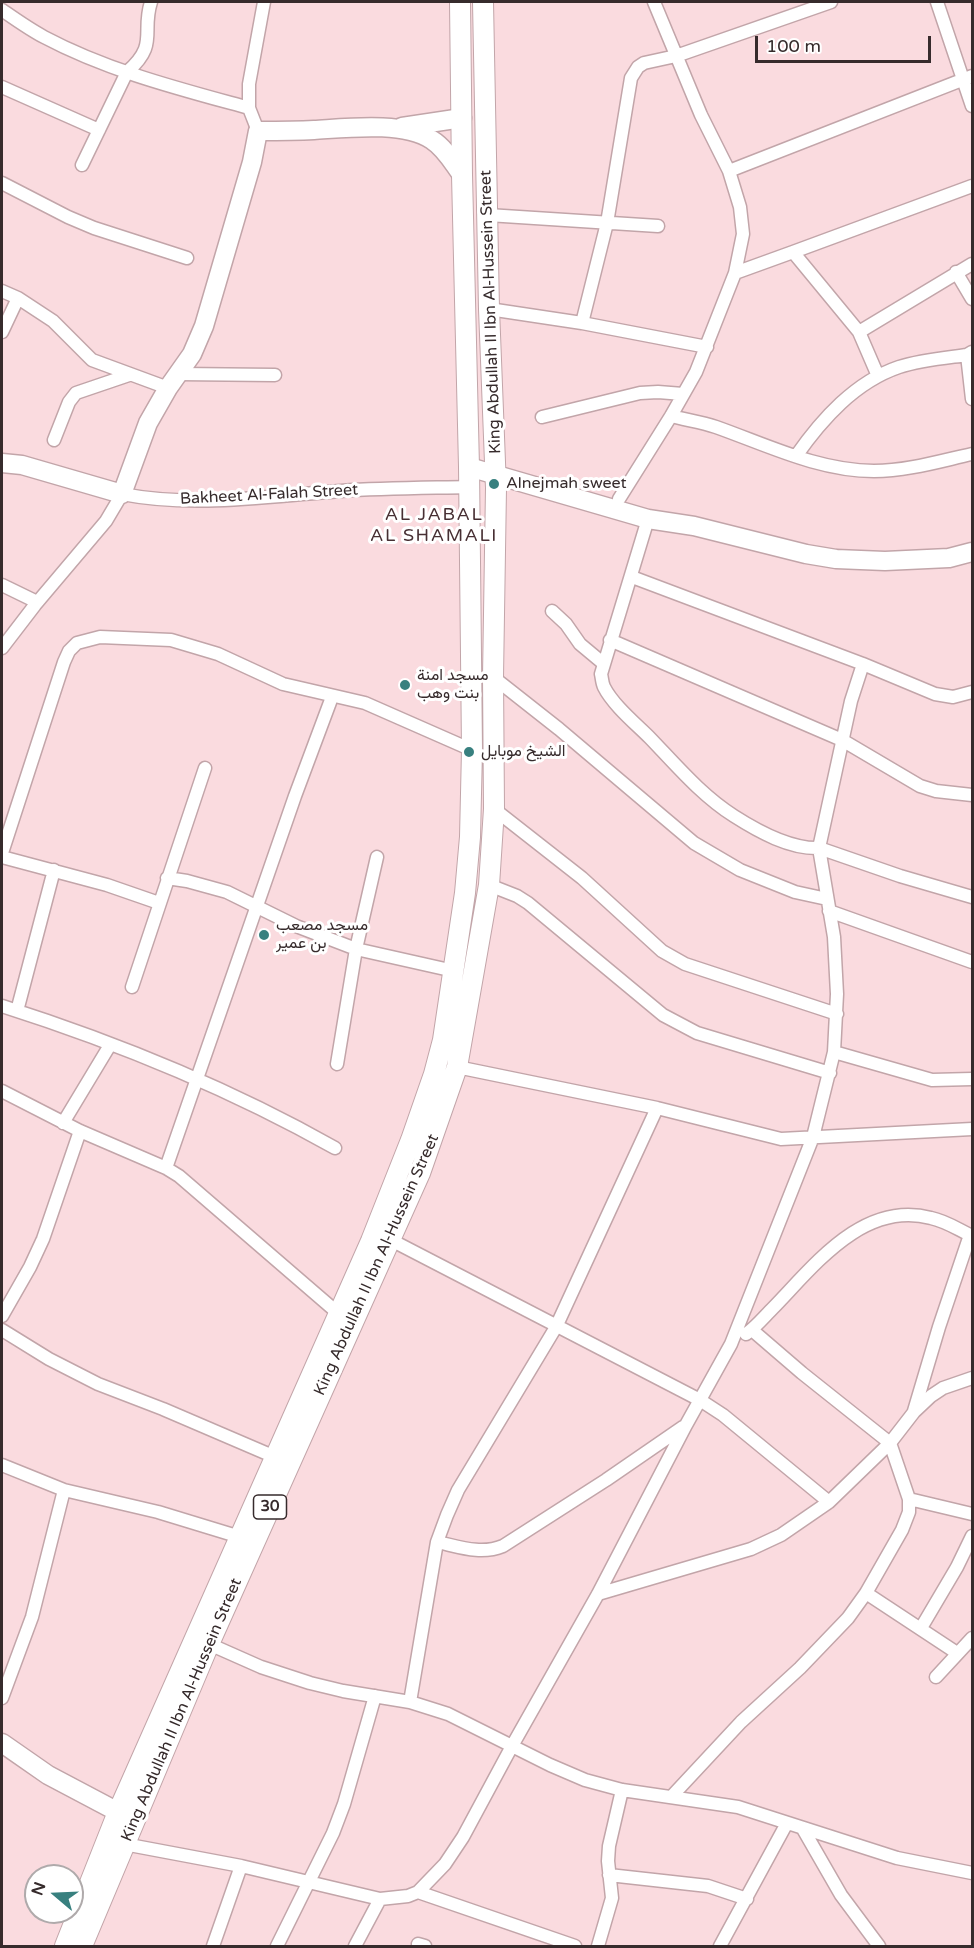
<!DOCTYPE html>
<html>
<head>
<meta charset="utf-8">
<style>
	body { margin:0 }
	#map { position:relative; width:974px; height:1948px; overflow:hidden; background:#fadbdf; font-family:"Varela Round",sans-serif }
	canvas { display:block }
	.frame { position:absolute; inset:0; border:3px solid #362b2c; pointer-events:none }
	.north { position:absolute; left:24px; top:1864px; width:60px; height:60px; box-sizing:border-box; background:#fff; border:2px solid #afaaab; border-radius:50%; rotate:289deg; font-size:16px; font-weight:700; line-height:24px; text-align:center; color:#362b2c }
	.north::after { content:''; display:block; margin:auto; width:21px; height:27px; background:#38807f; clip-path:polygon(50% 0,100% 100%,50% 72%,0 100%) }
	.scale { position:absolute; left:755px; top:36px; width:176px; height:27px; box-sizing:border-box; border:3px solid #362b2c; border-top:0; padding-left:8px; font-size:18px; line-height:21px; white-space:nowrap; color:#362b2c; -webkit-text-stroke:4px #fff; paint-order:stroke }
</style>
</head>
<body>
<div id="map">
<canvas width="974" height="1948"></canvas>
<div class="frame"></div>
<div class="north">N</div>
<div class="scale">100 m</div>
</div>
<script>
const context = document.querySelector('canvas').getContext('2d');
context.lineJoin = 'round';
function strokePath(path, color, width, dash) {
  context.strokeStyle = color;
  context.lineWidth = width;
  context.lineCap = dash ? 'butt' : 'round';
  context.setLineDash(dash || []);
  context.stroke(path);
}
function label(font, color, halo, rows, align = 'center') {
  context.font = font + ' "Varela Round",Vazirmatn,sans-serif';
  context.lineWidth = 6;
  context.setLineDash([]);
  context.textBaseline = 'middle';
  context.strokeStyle = halo;
  context.fillStyle = color;
  for (const [text, x, y, turn = 0] of rows) {
    context.save();
    context.translate(x, y);
    context.rotate((+turn || 0) * Math.PI / 180);
    context.textAlign = isNaN(turn) ? turn : align;
    if (halo) context.strokeText(text, 0, 0);
    context.fillText(text, 0, 0);
    context.restore();
  }
}
const street = new Path2D(`
	M 937,2 L 972,106
	M 2,10 C 15,19 29,29 44,37 C 108,71 180,89 249,108 L 258,131
	M 2,87 L 99,130
	M 249,108 L 249,84 L 264,2
	M 82,165 L 127,72 C 159,44 141,33 151,2
	M 729,171 L 972,76
	M 2,183 L 68,217 L 94,228 L 187,258
	M 488,215 L 658,226
	M 793,252 L 972,186
	M 956,272 L 972,299
	M 735,273 L 793,252 L 859,332 L 878,376
	M 2,291 L 18,298 L 53,321 L 92,360 L 168,388
	M 489,309 L 582,323 L 707,347
	M 582,323 L 607,223 L 631,78 L 638,67 L 644,63 L 676,56 L 831,2
	M 2,332 L 18,298
	M 859,332 L 972,264
	M 967,355 L 972,399
	M 179,374 L 275,375
	M 671,416 C 686,420 702,422 716,427 C 767,445 819,471 874,471 C 907,471 940,461 972,454
	M 542,417 L 640,393 L 658,392 L 683,394
	M 54,440 L 69,402 L 76,393 L 129,375
	M 796,456 C 822,419 855,382 899,367 C 921,360 945,358 967,355 L 972,352
	M 619,499 L 671,416 L 696,372 L 735,273 L 743,234 L 740,207 L 729,171 L 701,115 L 654,2
	M 648,519 L 601,674 C 602,678 602,683 604,687 C 613,705 636,724 650,738 C 676,765 702,796 734,816 C 759,832 790,849 819,848 L 900,876 L 972,897
	M 632,577 L 863,664 L 935,694 L 953,697 L 972,692
	M 2,585 L 37,602
	M 552,611 L 566,624 L 580,644 L 604,664
	M 610,640 L 842,740 L 920,786 L 936,791 L 972,795
	M 2,648 L 35,605 L 106,521 L 122,494 C 194,508 268,496 341,491 C 383,488 426,488 469,487
	M 493,677 L 559,729 L 694,843 L 740,870 L 795,892 L 827,899
	M 494,809 L 582,878 L 662,951 L 685,964 L 837,1014
	M 2,853 L 64,662 L 69,651 L 77,643 L 100,637 L 171,640 L 218,654 L 283,684 L 365,703 L 472,750
	M 2,857 L 107,885 L 159,903
	M 167,878 L 187,881 L 227,892 L 296,926 L 356,949 L 454,971
	M 489,885 L 517,896 L 528,903 L 663,1015 L 697,1033 L 830,1073
	M 829,911 L 972,962
	M 132,987 L 205,768
	M 2,1006 C 115,1042 232,1090 335,1148
	M 17,1011 L 54,870
	M 834,1052 L 932,1080 L 972,1079
	M 337,1064 L 356,949 L 377,857
	M 457,1067 L 657,1108 L 781,1139 L 972,1129
	M 2,1091 L 80,1131 L 166,1168 L 179,1176 L 339,1314
	M 63,1123 L 110,1045
	M 166,1168 L 295,796 L 332,697
	M 391,1240 L 700,1400 L 723,1415 L 829,1502
	M 2,1316 L 30,1267 L 43,1239 L 80,1131
	M 2,1330 L 49,1359 L 98,1384 L 163,1409 L 275,1457
	M 746,1334 C 756,1327 764,1317 773,1308 C 814,1266 863,1200 931,1218 C 946,1221 959,1230 972,1236
	M 914,1411 L 939,1327 L 970,1235
	M 2,1465 L 64,1490 L 158,1512 L 240,1537
	M 909,1499 L 972,1514
	M 437,1542 C 460,1547 481,1555 503,1546 L 606,1480 L 683,1427
	M 866,1593 L 957,1653
	M 598,1594 L 751,1549 L 781,1535 L 829,1502 L 890,1443 L 914,1412 L 931,1396 L 943,1388 L 972,1378
	M 921,1628 L 957,1567 L 972,1536
	M 209,1644 L 261,1667 L 310,1683 L 343,1691 L 410,1702 L 448,1714 L 550,1765 L 585,1780 L 622,1790 L 738,1807 L 897,1858 L 972,1873
	M 936,1677 L 972,1638
	M 2,1698 L 32,1617 L 64,1490
	M 410,1702 L 437,1542 L 447,1515 L 458,1490 L 556,1327 L 657,1108
	M 672,1796 L 741,1722 L 800,1668 L 848,1618 L 866,1593 L 902,1530 L 909,1512 L 909,1499 L 890,1443 L 802,1373 L 752,1330
	M 803,1829 L 841,1895 L 879,1946
	M 124,1844 L 241,1866 L 380,1899 L 408,1896 L 418,1892 L 445,1864 L 463,1837 L 512,1746 L 598,1594 L 686,1425 L 731,1344 L 813,1137 L 834,1052 L 837,994 L 834,937 L 819,848 L 851,701 L 863,664
	M 609,1875 L 708,1886 L 747,1899
	M 418,1892 L 575,1946
	M 418,1944 L 425,1946
	M 213,1946 L 241,1866
	M 277,1946 L 333,1833 L 344,1804 L 375,1696
	M 355,1946 L 380,1899
	M 598,1946 L 612,1898 L 608,1861 L 609,1846 L 622,1790
	M 720,1946 L 787,1823`);
const secondary = new Path2D(`
	M 402,127 L 462,118
	M 2,463 L 22,465 L 122,494 L 148,423 L 168,388 L 192,354 L 204,326 L 252,162 L 258,131 C 277,131 295,131 314,130 C 347,128 403,121 432,140 C 445,148 453,163 462,175
	M 469,467 L 648,519 L 694,526 L 806,554 L 836,559 L 885,561 L 949,558 L 972,552
	M 2,1743 L 48,1775 L 118,1812`);
const primary = new Path2D(`
	M 65,1946 L 118,1812 L 371,1241 L 411,1140 L 434,1074 L 443,1040 L 465,893 L 470,837 L 472,750 L 469,467 L 462,175 L 460,2
	M 82,1946 L 209,1644 L 420,1173 L 457,1067 L 489,885 L 494,809 L 493,677 L 496,488 L 489,309 L 483,2`);
strokePath(street, '#c2a5a9', 15);
strokePath(secondary, '#c2a5a9', 21);
strokePath(primary, '#c2a5a9', 22);
strokePath(street, '#fff', 12);
strokePath(secondary, '#fff', 18);
strokePath(primary, '#fff', 20);
for (const [x, y, r, color] of [
	[494,484,6,"#38807f"],
	[405,685,6,"#38807f"],
	[469,752,6,"#38807f"],
	[264,935,6,"#38807f"]
]) {
  const dot = new Path2D();
  dot.arc(x, y, r, 0, 2 * Math.PI);
  context.fillStyle = color;
  context.fill(dot);
  strokePath(dot, '#fff', 2);
}
for (const [x, y, w] of [
	[270,1507,33]
]) {
  const box = new Path2D();
  box.roundRect(x - w / 2, y - 12, w, 24, 4.5);
  context.fillStyle = '#fff';
  context.fill(box);
  strokePath(box, '#362b2c', 1.5);
}
label('bold 15px', '#362b2c', null, [
	["30",270,1507]
]);
label('16px', '#362b2c', '#fff', [
	["King Abdullah II Ibn Al-Hussein Street",491,312,-92],
	["Bakheet Al-Falah Street",269,495,-3],
	["King Abdullah II Ibn Al-Hussein Street",377,1265,-66],
	["King Abdullah II Ibn Al-Hussein Street",182,1710,-67]
]);
label('16px', '#362b2c', '#fff', [
	["Alnejmah sweet",506,484],
	["مسجد امنة",417,676],
	["بنت وهب",417,694],
	["الشيخ موبايل",481,752],
	["مسجد مصعب",276,926],
	["بن عمير",276,944]
], 'left');
context.letterSpacing = '1.5px';
label('18px', '#472f33', '#fff', [
	["AL JABAL",434,515],
	["AL SHAMALI",434,536]
]);
context.letterSpacing = '0px';
</script>
</body>
</html>
